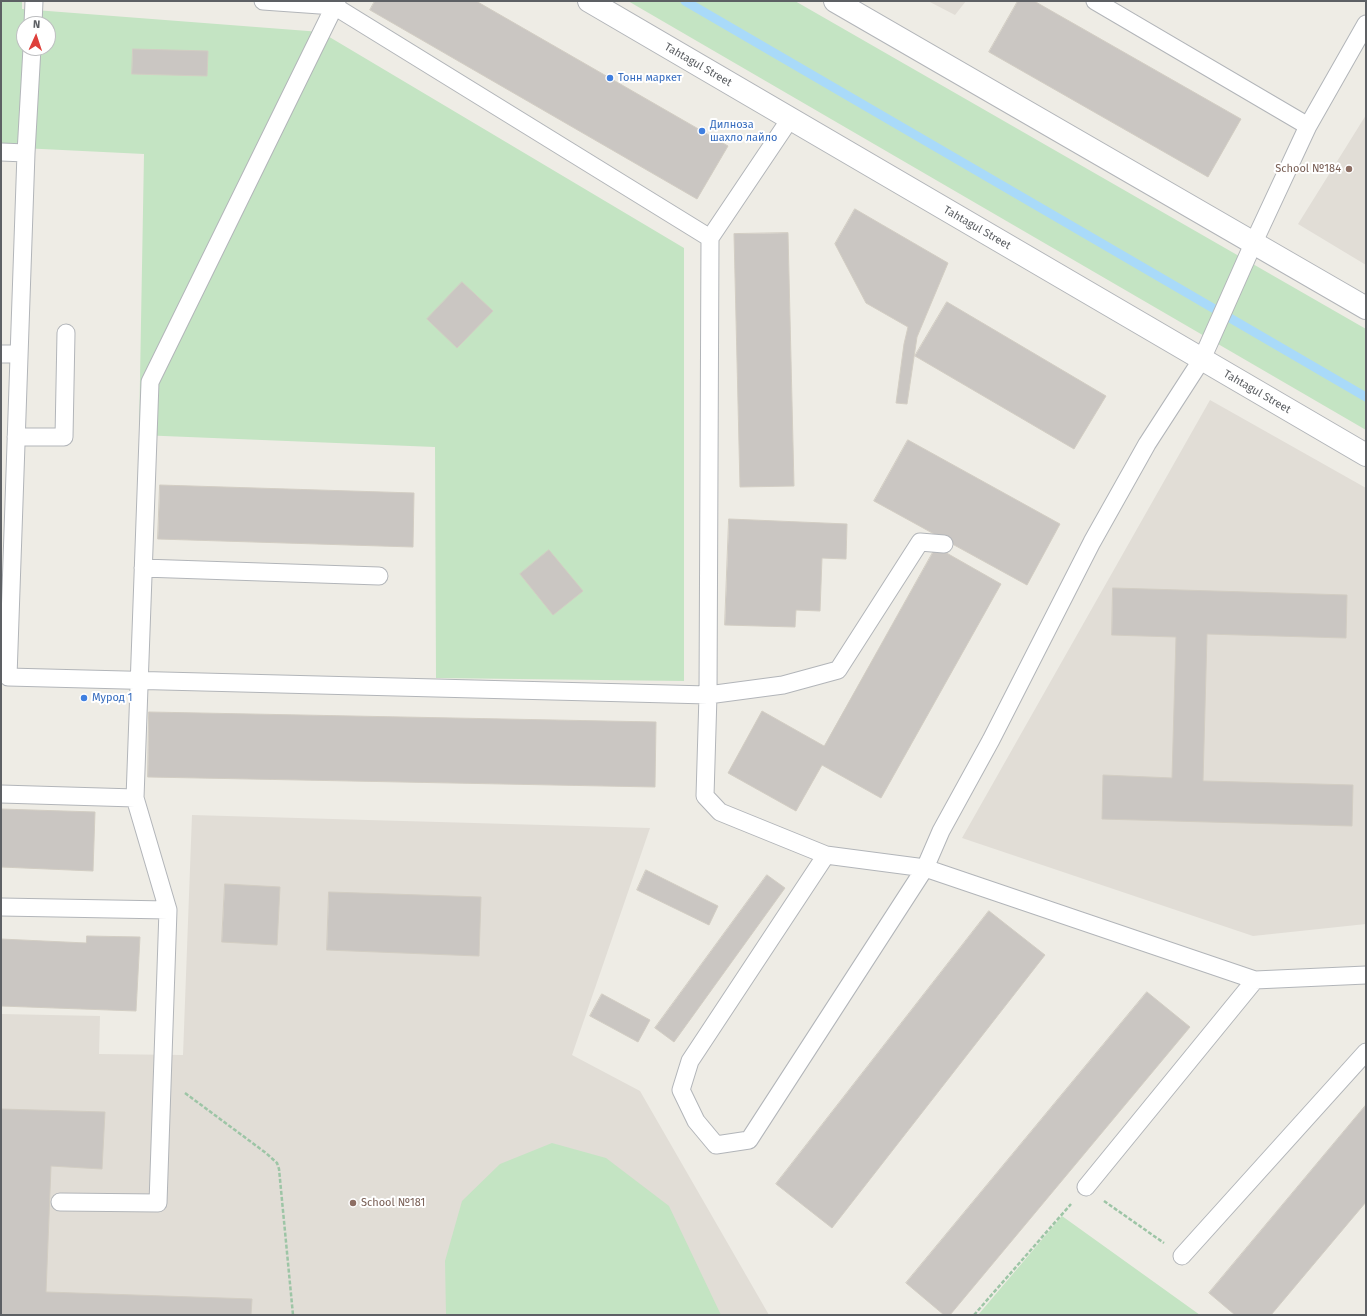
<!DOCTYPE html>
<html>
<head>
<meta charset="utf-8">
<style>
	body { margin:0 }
	#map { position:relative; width:1367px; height:1316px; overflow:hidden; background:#eeece5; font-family:"Fira Sans",sans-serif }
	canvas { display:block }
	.frame { position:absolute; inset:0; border:2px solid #5d6064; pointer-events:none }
	.north { position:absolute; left:16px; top:16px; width:40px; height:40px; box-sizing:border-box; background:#fff; border:1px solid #bebfc1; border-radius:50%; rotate:3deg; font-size:11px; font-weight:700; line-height:16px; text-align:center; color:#5d6064 }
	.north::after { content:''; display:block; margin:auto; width:14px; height:18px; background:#de403b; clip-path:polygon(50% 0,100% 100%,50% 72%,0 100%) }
</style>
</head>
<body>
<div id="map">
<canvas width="1367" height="1316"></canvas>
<div class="frame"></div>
<div class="north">N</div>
</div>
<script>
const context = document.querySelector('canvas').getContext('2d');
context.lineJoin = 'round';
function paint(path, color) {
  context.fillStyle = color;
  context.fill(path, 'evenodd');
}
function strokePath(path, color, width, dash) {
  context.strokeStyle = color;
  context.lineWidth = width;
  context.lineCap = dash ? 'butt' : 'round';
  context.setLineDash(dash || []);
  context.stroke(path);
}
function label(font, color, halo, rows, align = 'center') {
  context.font = font + ' "Fira Sans",sans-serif';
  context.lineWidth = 4;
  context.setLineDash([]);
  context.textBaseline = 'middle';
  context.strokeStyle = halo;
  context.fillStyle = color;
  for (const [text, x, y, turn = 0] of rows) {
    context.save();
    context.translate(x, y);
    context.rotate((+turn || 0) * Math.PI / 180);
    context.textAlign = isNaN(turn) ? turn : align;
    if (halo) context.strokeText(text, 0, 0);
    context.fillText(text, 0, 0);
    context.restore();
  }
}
paint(new Path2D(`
	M 928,1 L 966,1 L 955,15 Z
	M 1366,115 L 1366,265 L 1298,224 Z
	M 1210,400 L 1366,488 L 1366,924 L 1253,936 L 962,838 Z
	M 192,815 L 650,828 L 572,1055 L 640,1091 L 769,1315 L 1,1315 L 1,1014 L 100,1016 L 99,1054 L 183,1055 Z`), '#e1ddd6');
paint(new Path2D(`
	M 1,1 L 22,1 L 22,9 L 321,32 L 684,248 L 684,681 L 436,678 L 435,447 L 139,435 L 144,154 L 1,147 ZM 24,24 L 48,24 L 48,48 L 24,48 Z
	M 628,1 L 795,1 L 1366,329 L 1366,430 Z
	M 552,1143 L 606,1158 L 669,1206 L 721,1315 L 446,1315 L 445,1261 L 462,1201 L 500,1164 Z
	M 1062,1216 L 1200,1315 L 978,1315 Z`), '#c4e4c3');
strokePath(new Path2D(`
	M 685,1 L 1366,397`), '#a9daf9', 9);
const building = new Path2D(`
	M 375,1 L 476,1 L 728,146 L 697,199 L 370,10 Z
	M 1018,1 L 1034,1 L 1241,119 L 1208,177 L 989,52 Z
	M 133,49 L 208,51 L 207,76 L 132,74 Z
	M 855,209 L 948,263 L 917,337 L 907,404 L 896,403 L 904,344 L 908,327 L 866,303 L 835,244 Z
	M 788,233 L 794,486 L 740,487 L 734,234 Z
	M 462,282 L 493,311 L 457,348 L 427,319 Z
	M 947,302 L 1106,396 L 1074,449 L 915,356 Z
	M 908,440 L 1060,524 L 1027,585 L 874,501 Z
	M 160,485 L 414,493 L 413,547 L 158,539 Z
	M 729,519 L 847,524 L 846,559 L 822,558 L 820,611 L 796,610 L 795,627 L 725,625 Z
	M 936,547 L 1001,584 L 881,798 L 822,765 L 796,811 L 728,773 L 762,711 L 824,746 Z
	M 549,550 L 583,591 L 553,615 L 520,574 Z
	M 1113,588 L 1347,595 L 1346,638 L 1207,634 L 1203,781 L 1353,785 L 1352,826 L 1102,819 L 1103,775 L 1172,778 L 1176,637 L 1112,635 Z
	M 149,712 L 656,722 L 655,787 L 148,777 Z
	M 1,809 L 95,812 L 93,871 L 1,867 Z
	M 646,870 L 718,906 L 709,925 L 637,890 Z
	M 767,875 L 785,888 L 674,1042 L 655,1028 Z
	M 225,884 L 280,887 L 277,945 L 222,942 Z
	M 329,892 L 481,897 L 479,956 L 327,950 Z
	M 989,911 L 1045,955 L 832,1228 L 776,1184 Z
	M 87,936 L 140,937 L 136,1011 L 1,1006 L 1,939 L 86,943 Z
	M 1147,992 L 1190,1027 L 950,1315 L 944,1315 L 906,1283 Z
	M 602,994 L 650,1020 L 638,1042 L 590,1016 Z
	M 1366,1105 L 1366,1202 L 1271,1315 L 1235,1315 L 1209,1293 Z
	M 1,1109 L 105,1112 L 102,1169 L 51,1166 L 46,1292 L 252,1299 L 251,1315 L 1,1315 Z`);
paint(building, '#cac6c2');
strokePath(building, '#d2cdc3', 1);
const lane = new Path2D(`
	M 263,1 L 334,6 L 710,238
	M 1095,1 L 1308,126
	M 33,24 L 34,1
	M 32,48 L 26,153 L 8,677 L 708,695 L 783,685 L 838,670 L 920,542 L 944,544
	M 790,119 L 710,238 L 708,695 L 705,796 L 720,812 L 826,855 L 925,868 L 1255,980
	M 1,152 L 26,153
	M 1,354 L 19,354
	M 16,437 L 64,437 L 66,333
	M 143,568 L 379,576
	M 1,794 L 135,798
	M 826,855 L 690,1061 L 681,1090 L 696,1121 L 716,1145 L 749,1140 L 925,868 L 941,831 L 991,740 L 1092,542 L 1147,444 L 1202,359 L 1253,244 L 1308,126 L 1366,24
	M 1,907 L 168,910
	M 1086,1187 L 1255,980 L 1366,975
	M 60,1202 L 158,1203 L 168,910 L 135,798 L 150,382 L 337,1
	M 1182,1256 L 1366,1052`);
const street = new Path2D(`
	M 589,1 L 1366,455
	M 835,1 L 1366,308`);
strokePath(lane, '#b2b5b9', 19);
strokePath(street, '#b2b5b9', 24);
strokePath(new Path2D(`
	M 185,1093 L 266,1153 L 277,1163 L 279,1169 L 293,1315
	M 1104,1201 L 1164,1243
	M 974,1315 L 1071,1204`), '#9dc5a6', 2.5, [4, 2]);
strokePath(lane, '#fff', 17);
strokePath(street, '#fff', 22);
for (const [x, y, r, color] of [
	[610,78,4,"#3f7fe0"],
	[702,131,4,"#3f7fe0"],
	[1349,169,4,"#8d6e63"],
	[84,698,4,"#3f7fe0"],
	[353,1203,4,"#8d6e63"]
]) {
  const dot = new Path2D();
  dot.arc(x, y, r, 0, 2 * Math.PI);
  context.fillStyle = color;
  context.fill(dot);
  strokePath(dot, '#fff', 1.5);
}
label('11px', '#5d6064', '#fff', [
	["Tahtagul Street",698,65,30],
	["Tahtagul Street",977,228,30],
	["Tahtagul Street",1257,392,30]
]);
label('11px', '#366cbe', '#fff', [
	["Тонн маркет",618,78],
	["Дилноза",710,125],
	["шахло лайло",710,138],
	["Мурод 1",92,698]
], 'left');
label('11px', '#785e54', '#fff', [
	["School №184",1341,169],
	["School №181",361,1203,"left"]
], 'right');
</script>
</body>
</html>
